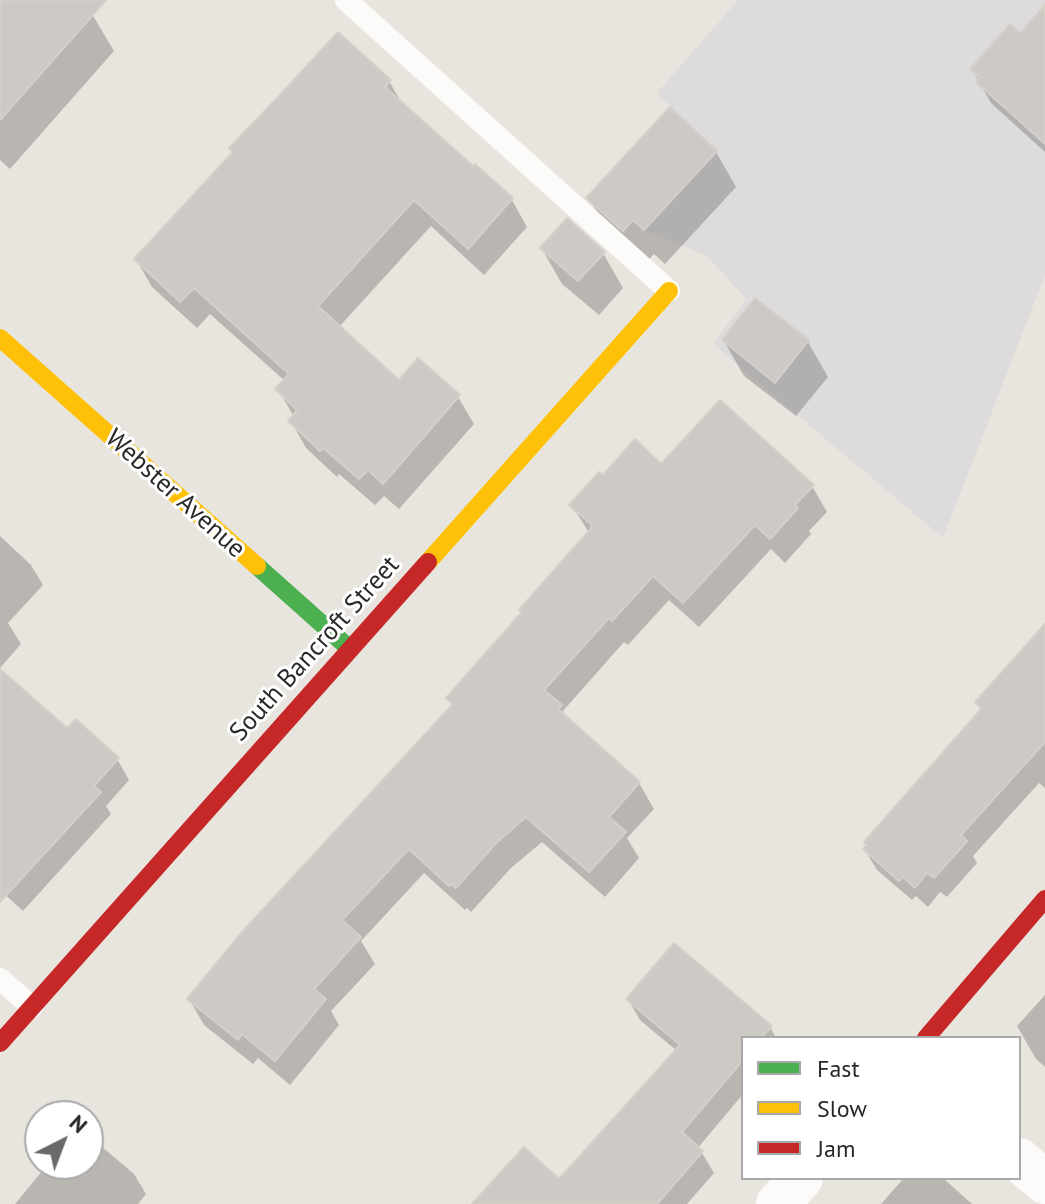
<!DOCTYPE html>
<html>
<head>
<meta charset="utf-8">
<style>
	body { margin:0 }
	#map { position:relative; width:1045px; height:1204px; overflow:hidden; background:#e8e4de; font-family:"PT Sans",sans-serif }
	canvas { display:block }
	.legend { position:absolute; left:741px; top:1036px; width:280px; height:144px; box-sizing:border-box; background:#fff; border:2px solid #a9a9a9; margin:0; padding:10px 14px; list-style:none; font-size:24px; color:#292929 }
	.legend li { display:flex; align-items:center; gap:16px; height:40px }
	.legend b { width:40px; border:2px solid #a9a9a9 }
	.north { position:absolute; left:24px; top:1100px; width:80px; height:80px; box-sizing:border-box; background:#fff; border:2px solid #a9a9a9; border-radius:50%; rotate:42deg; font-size:22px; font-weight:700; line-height:32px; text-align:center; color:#292929 }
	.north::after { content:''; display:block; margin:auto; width:28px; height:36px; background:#6c6a68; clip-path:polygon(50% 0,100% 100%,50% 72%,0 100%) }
</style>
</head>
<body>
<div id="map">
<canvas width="1045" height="1204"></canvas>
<ul class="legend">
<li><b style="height:10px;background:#4caf50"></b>Fast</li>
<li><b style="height:10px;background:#ffc107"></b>Slow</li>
<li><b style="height:10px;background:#c62828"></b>Jam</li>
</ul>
<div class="north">N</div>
</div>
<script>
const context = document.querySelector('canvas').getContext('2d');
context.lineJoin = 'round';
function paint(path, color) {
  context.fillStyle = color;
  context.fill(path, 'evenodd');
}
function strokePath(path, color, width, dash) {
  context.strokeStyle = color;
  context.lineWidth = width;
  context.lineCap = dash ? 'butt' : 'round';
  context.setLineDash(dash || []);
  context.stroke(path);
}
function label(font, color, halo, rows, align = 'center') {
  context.font = font + ' "PT Sans",sans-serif';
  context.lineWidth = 6;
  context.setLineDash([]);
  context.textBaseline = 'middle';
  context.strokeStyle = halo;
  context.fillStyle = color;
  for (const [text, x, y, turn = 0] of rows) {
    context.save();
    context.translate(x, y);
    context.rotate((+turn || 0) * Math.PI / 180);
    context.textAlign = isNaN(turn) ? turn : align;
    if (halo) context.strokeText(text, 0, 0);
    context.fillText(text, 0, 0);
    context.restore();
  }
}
paint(new Path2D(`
	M 738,0 L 1045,0 L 1045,275 L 943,538 L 713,344 L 746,299 L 707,256 L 644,230 L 597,186 L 670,107 L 657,93 Z`), '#dedbdd');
paint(new Path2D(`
	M 0,0 L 77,0 L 92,14 L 114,51 L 10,169 L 0,160 Z
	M 1045,8 L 1045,152 L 991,103 L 972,69 L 1020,36 Z
	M 389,81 L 404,107 L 473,169 L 475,166 L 512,200 L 527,227 L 484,275 L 431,226 L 339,327 L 399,383 L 458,397 L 474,424 L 399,509 L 384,496 L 375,505 L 339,474 L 337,477 L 306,448 L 291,421 L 294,417 L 278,389 L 285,381 L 210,314 L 197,328 L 152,287 L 136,259 Z
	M 716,152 L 736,187 L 665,264 L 654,254 L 644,265 L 609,233 L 589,198 Z
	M 542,249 L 603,253 L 623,288 L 599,315 L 562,284 Z
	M 724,341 L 808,342 L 828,377 L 796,416 L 744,376 Z
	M 661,467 L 812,486 L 827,512 L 809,531 L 811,534 L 785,563 L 771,549 L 699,627 L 669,600 L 628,645 L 624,642 L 563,711 L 569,721 L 639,783 L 654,809 L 627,838 L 639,858 L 605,897 L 542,842 L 511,868 L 471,912 L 467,908 L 465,910 L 424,873 L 361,941 L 375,964 L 331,1011 L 339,1025 L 290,1085 L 258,1058 L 253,1064 L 204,1025 L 189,999 L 453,706 L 449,698 L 589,533 L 572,505 L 603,478 Z
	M 0,536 L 31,565 L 43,585 L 8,623 L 21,644 L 0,668 Z
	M 1045,641 L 1045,788 L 1039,783 L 973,856 L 977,863 L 947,897 L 940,892 L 928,907 L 916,896 L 912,900 L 877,870 L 865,850 L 981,710 L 977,703 Z
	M 0,672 L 67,731 L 117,759 L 129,780 L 106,806 L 111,814 L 23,911 L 0,890 Z
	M 1045,995 L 1045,1067 L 1036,1059 L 1017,1026 Z
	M 628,999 L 770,1027 L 776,1038 L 743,1038 L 743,1094 L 697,1149 L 702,1153 L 714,1173 L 687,1204 L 475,1204 L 559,1182 L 677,1051 L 640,1020 Z
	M 88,1135 L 134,1174 L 146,1194 L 138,1204 L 15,1204 L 48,1164 L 88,1164 Z
	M 904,1178 L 943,1178 L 972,1204 L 881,1204 Z`), '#0003');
const building = new Path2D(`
	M 0,0 L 106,0 L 0,120 Z
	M 1045,5 L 1045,144 L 976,82 L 980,78 L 970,69 L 1010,24 L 1020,33 Z
	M 338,32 L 391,80 L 385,87 L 473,166 L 475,164 L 513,198 L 468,249 L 414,200 L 318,306 L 399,380 L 418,358 L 460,395 L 383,484 L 368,470 L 359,479 L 323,448 L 320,451 L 288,421 L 297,410 L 275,389 L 289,374 L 194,288 L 180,302 L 134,259 L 233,152 L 229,148 L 279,96 Z
	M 670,107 L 717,151 L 644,230 L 633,220 L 623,231 L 586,198 Z
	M 567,218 L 605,252 L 578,281 L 540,248 Z
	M 755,298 L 809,340 L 775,383 L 722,340 Z
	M 720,400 L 814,485 L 795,505 L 798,508 L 770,539 L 755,525 L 683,603 L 653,576 L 612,621 L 609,618 L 544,690 L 562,705 L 558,709 L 640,782 L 609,817 L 626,832 L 589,872 L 526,817 L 497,842 L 456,888 L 451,884 L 449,886 L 409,849 L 342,920 L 361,937 L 314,989 L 326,999 L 275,1061 L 242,1034 L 238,1040 L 187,999 L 242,932 L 453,704 L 446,698 L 522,612 L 519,610 L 593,526 L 569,505 L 599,472 L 603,475 L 635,439 L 661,464 Z
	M 1045,624 L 1045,742 L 961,835 L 967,841 L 934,878 L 927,873 L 915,888 L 903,877 L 899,881 L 863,849 L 867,845 L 864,842 L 975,716 L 981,708 L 975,702 Z
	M 0,669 L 67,728 L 76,719 L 119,758 L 94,786 L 101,792 L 0,902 Z
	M 674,943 L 772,1026 L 761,1038 L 743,1038 L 743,1060 L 682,1132 L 703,1151 L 657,1204 L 472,1204 L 524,1147 L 559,1179 L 680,1045 L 626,999 Z`);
paint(building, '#cdcac5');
strokePath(building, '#d3d0ca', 2);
strokePath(new Path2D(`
	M 346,0 L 669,291
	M 0,979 L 32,1007`), '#fcfbfa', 22);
strokePath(new Path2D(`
	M 1019,1160 L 1045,1182
	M 778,1204 L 801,1178`), '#fcfbfa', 44);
strokePath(new Path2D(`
	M 257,566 L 350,649`), '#4caf50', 18);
strokePath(new Path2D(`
	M 0,338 L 257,566
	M 428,562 L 669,291`), '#ffc107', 18);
strokePath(new Path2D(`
	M 926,1038 L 1045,899
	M 0,1043 L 428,562`), '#c62828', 18);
label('26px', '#292929', '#fff', [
	["Webster Avenue",175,494,42],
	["South Bancroft Street",315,649,-48]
]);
</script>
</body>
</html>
